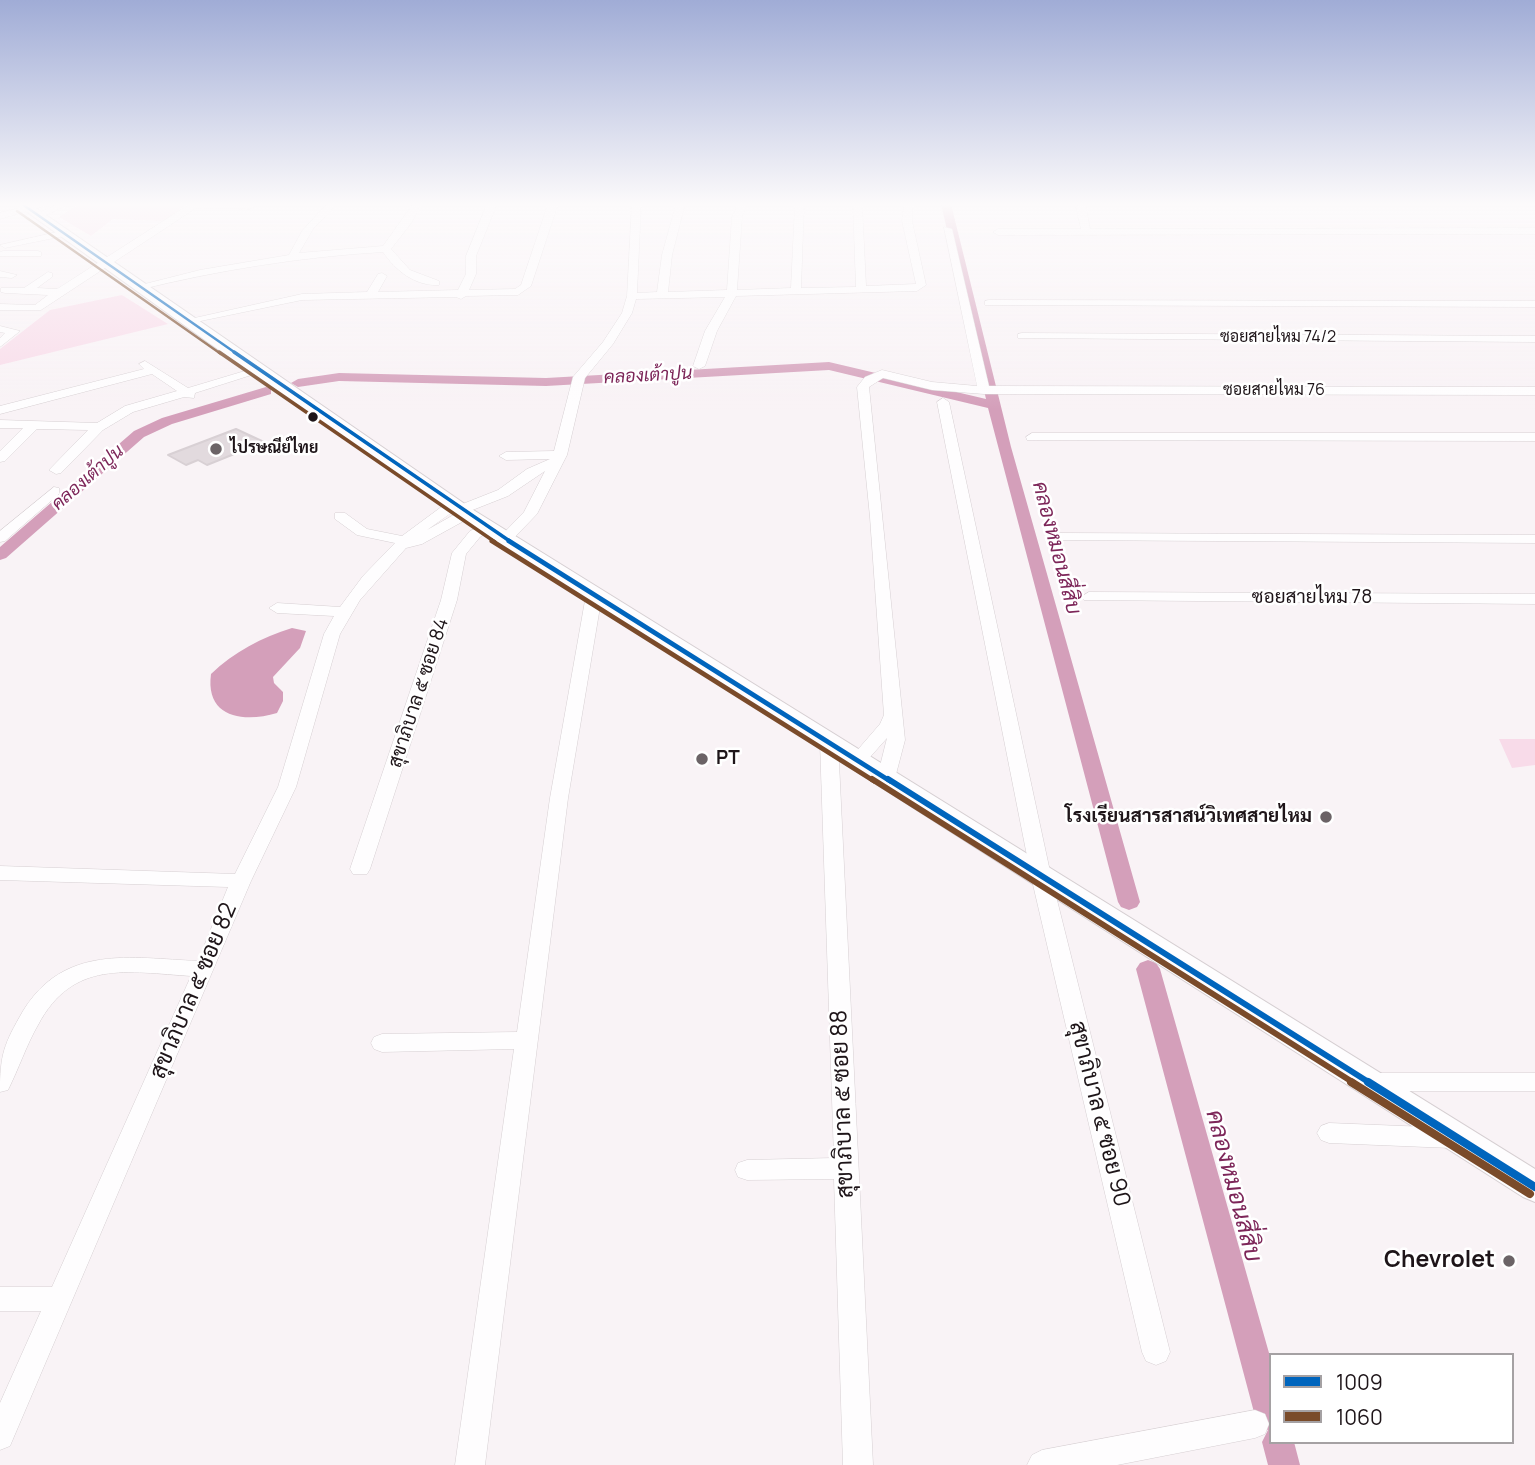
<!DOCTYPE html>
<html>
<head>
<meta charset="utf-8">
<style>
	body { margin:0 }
	#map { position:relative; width:1535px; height:1465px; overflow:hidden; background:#f9f3f6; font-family:Manrope,sans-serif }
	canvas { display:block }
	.legend { position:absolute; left:1269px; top:1353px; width:245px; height:91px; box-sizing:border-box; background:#fff; border:2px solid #a5a1a3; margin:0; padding:9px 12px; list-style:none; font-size:21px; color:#1e1519 }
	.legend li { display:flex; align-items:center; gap:14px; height:35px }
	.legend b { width:35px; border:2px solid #a5a1a3 }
</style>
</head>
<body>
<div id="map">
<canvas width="1535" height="1465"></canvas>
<ul class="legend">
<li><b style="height:9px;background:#0065bd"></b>1009</li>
<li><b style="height:9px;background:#7a4b2a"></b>1060</li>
</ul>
</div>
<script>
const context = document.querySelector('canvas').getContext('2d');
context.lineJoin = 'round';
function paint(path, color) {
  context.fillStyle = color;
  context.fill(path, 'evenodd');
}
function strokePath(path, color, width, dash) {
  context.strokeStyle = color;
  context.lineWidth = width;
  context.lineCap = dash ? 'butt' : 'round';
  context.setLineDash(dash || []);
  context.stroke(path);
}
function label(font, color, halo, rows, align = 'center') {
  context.font = font + ' Manrope,Sarabun,sans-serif';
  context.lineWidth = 5;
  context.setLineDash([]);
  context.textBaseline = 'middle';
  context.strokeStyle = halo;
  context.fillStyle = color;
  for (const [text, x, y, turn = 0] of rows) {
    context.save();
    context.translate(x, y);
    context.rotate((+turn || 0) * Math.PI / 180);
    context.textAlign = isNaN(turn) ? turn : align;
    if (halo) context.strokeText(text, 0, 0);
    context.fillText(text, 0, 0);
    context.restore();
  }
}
paint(new Path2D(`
	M 79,204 L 186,204 L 165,221 L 113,219 L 91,236 L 59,217 Z
	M 122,295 L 168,324 L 0,365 L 0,349 L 50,310 Z
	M 1499,739 L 1535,739 L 1535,765 L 1512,768 Z`), '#f8dbe9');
paint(new Path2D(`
	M 292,628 L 306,631 L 300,648 L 273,677 L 274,683 L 283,692 L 283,701 L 277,713 C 244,723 205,718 211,674 C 234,652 262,637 292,628 Z`), '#d49fba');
paint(new Path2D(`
	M 941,204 L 951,204 L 1011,447 L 1140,902 L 1137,907 L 1129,910 L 1121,907 L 1118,902 L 988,408 L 829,370 L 546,386 L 339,381 L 298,387 L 291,383 L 298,379 L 339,373 L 546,378 L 829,362 L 986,399 Z
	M 266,387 L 271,388 L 271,394 L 172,424 L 144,437 L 6,558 L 0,560 L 0,547 L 134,431 L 162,418 Z
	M 1148,960 L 1156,963 L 1160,969 L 1271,1360 L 1271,1442 L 1294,1442 L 1300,1465 L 1268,1465 L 1262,1442 L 1268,1430 L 1260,1427 L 1255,1416 L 1136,969 L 1140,963 Z`), '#d49fba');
const building = new Path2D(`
	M 236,429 L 264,442 L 207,465 L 198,460 L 186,465 L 168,455 Z`);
paint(building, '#e2dade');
strokePath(building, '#d8d0d4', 2);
const street = new Path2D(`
	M 37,204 L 51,204 L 0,219 L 0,213 Z
	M 58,204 L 70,204 L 42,217 L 34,215 Z
	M 190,204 L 251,204 L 255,206 L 250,209 L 196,208 L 41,310 L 0,310 L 0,304 L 35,305 L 48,295 L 5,293 L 1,292 L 1,288 L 24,288 L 48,272 L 52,273 L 52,277 L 37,288 L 57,289 Z
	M 327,204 L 337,204 L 313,229 L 299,253 L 383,246 L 413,204 L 421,204 L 412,222 L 391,249 L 410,270 L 439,281 L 439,285 C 415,286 396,271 383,252 C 300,257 219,270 138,290 L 133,287 L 200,270 L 289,255 L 302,231 Z
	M 487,204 L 497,204 L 476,256 L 476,274 L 469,290 L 515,289 L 521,285 L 548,204 L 558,204 L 531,286 L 518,295 L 466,296 L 461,299 L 456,297 L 302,300 L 186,324 L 181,321 L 302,294 L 367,292 L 378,274 L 382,273 L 387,276 L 378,292 L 458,290 L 466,274 L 466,256 Z
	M 632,204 L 641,204 L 637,293 L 657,292 L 662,255 L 676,204 L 685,204 L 672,255 L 668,292 L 727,290 L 732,217 L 738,204 L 747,204 L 742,217 L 737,290 L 791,288 L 795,204 L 804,204 L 801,288 L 856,287 L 853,204 L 862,204 L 866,286 L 916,284 L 902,221 L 904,204 L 913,204 L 912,221 L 926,285 L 917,291 L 736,296 L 717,331 L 705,366 L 699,369 L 693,366 L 705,331 L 725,297 L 636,299 L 632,313 L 613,344 L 585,378 L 567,455 L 537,514 L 510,542 L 500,542 L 498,539 L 524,512 L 545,471 L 508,496 L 470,511 L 473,514 L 471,517 L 422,544 L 406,548 L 360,600 L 340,634 L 296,787 L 251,881 L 10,1446 L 0,1450 L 0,1403 L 41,1311 L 0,1311 L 0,1287 L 52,1287 L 191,976 C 127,972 73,959 38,1025 C 26,1046 19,1068 8,1090 L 0,1092 C 0,1054 4,1044 23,1011 C 64,944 130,958 198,961 L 228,887 L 0,880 L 0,866 L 235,874 L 278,787 L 324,634 L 334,616 L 277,613 L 269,608 L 277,603 L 340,607 L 363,576 L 395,543 L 357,535 L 335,519 L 335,513 L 345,513 L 367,529 L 402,536 L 448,502 L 458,502 L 460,505 L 498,490 L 527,469 L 550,459 L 506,460 L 499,456 L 506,452 L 554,451 L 573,377 L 603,342 L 622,313 L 627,296 ZM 454,511 L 457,513 L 427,530 Z
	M 1081,204 L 1086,207 L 1090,229 L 1535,228 L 1535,234 L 998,235 L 993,232 L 998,229 L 1081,229 L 1076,207 Z
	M 944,227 L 952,229 L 989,386 L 1535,387 L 1535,395 L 984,394 L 932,390 L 883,378 L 869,387 L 905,740 L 895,778 L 892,782 L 880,782 L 877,778 L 887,738 L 863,765 L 851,765 L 848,761 L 880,724 L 884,715 L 870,517 L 857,387 L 865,377 L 882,370 L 932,382 L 977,386 Z
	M 66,230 L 69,231 L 69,235 L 5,248 L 0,245 Z
	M 38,251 L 41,252 L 41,256 L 0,256 L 0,252 L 3,251 Z
	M 0,271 L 17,275 L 12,278 L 0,277 Z
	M 989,300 L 1535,301 L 1535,307 L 985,305 L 985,301 Z
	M 0,326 L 20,331 L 0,347 L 0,338 L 5,333 L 0,332 Z
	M 1022,333 L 1535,336 L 1535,342 L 1018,338 L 1018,334 Z
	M 145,361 L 188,388 L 258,367 L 264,371 L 195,393 L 194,398 L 184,397 L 133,412 L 103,430 L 61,473 L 56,474 L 49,470 L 88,430 L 37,429 L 5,461 L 0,462 L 0,451 L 23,428 L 0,428 L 0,420 L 97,423 L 125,406 L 177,391 L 152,374 L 0,414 L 0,406 L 144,369 L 139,364 Z
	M 943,398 L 949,402 L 1051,876 L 1170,1352 L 1166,1361 L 1156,1365 L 1146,1361 L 1142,1352 L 1031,876 L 937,402 Z
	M 1032,433 L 1535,433 L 1535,441 L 1027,440 L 1026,437 Z
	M 54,487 L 59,488 L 59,494 L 5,541 L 0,542 L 0,531 Z
	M 489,523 L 496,527 L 480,537 L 466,554 L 457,600 L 370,869 L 367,874 L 353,874 L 350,869 L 441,600 L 452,553 L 470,531 Z
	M 1059,533 L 1535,535 L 1535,543 L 1054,540 L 1052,537 Z
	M 594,590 L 602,595 L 568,798 L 485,1465 L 455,1465 L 514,1049 L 382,1052 L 374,1049 L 371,1043 L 374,1037 L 382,1034 L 517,1032 L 550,798 L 586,595 Z
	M 1089,592 L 1535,594 L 1535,604 L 1084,600 L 1081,597 Z
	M 829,737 L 838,742 L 873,1465 L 843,1465 L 834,1179 L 747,1180 L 738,1177 L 735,1170 L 738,1163 L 747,1160 L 834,1158 L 820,742 Z
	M 1374,1073 L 1535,1073 L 1535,1091 L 1374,1091 L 1366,1088 L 1362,1082 L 1366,1076 Z
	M 1329,1123 L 1451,1128 L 1459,1131 L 1463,1138 L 1459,1145 L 1451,1148 L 1329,1143 L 1321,1140 L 1317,1133 L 1321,1126 Z
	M 1255,1410 L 1265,1414 L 1269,1424 L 1265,1434 L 1255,1438 L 1117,1465 L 1027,1465 L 1032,1455 L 1042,1450 Z`);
const secondary = new Path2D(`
	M 16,204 L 30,204 L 475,511 L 1535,1169 L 1535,1202 L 1523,1197 L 461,519 L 209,343 Z`);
strokePath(street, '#d6cfd2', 1);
strokePath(secondary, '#d6cfd2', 2);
paint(street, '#fefdfe');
paint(secondary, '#fefdfe');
strokePath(new Path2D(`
	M 22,204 L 237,354`), '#0065bd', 2.5);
strokePath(new Path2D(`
	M 234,352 L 511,542`), '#0065bd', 3.5);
strokePath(new Path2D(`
	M 509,541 L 890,781`), '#0065bd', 5);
strokePath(new Path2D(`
	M 888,779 L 1370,1083`), '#0065bd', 6);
strokePath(new Path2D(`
	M 1368,1082 L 1535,1187`), '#0065bd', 8);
strokePath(new Path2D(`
	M 17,211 L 221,354`), '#7a4b2a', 2.5);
strokePath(new Path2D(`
	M 219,352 L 495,542`), '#7a4b2a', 3.5);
strokePath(new Path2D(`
	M 492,541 L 874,781`), '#7a4b2a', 5);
strokePath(new Path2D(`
	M 872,779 L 1354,1083`), '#7a4b2a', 6);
strokePath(new Path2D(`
	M 1351,1082 L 1530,1194`), '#7a4b2a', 8);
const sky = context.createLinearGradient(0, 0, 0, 409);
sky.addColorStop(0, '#a0acd6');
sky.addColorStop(0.5, '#fcfafb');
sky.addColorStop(1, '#fcfafb00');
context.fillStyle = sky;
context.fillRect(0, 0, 1535, 409);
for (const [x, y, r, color] of [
	[313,417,6,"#1e1519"],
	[216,449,7,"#6b6366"],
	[702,759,7,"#6b6366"],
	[1326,817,7,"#6b6366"],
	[1509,1261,7,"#6b6366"]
]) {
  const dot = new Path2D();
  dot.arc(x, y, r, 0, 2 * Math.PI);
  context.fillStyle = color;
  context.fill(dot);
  strokePath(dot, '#fff', 2.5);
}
label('16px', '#1e1519', '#fff', [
	["ซอยสายไหม 74/2",1278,338],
	["ซอยสายไหม 76",1274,391]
]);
label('bold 16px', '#1e1519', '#fff', [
	["ไปรษณีย์ไทย",230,449]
], 'left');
label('italic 18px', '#7d2659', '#fff', [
	["คลองเต้าปูน",648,376,-3],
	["คลองเต้าปูน",88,478,-41]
]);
label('19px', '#1e1519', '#fff', [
	["ซอยสายไหม 78",1312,598],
	["สุขาภิบาล ๕ ซอย 84",419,693,-72]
]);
label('bold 19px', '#1e1519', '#fff', [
	["PT",716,759],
	["โรงเรียนสารสาสน์วิเทศสายไหม",1312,817,"right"]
], 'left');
label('italic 21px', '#7d2659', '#fff', [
	["คลองหมอนสี่สิบ",1056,548,75]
]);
label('23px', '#1e1519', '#fff', [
	["สุขาภิบาล ๕ ซอย 82",194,991,-67],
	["สุขาภิบาล ๕ ซอย 88",843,1104,-92],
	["สุขาภิบาล ๕ ซอย 90",1099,1114,76]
]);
label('bold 23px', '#1e1519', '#fff', [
	["Chevrolet",1495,1261]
], 'right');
label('italic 24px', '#7d2659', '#fff', [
	["คลองหมอนสี่สิบ",1233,1186,75]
]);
</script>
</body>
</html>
